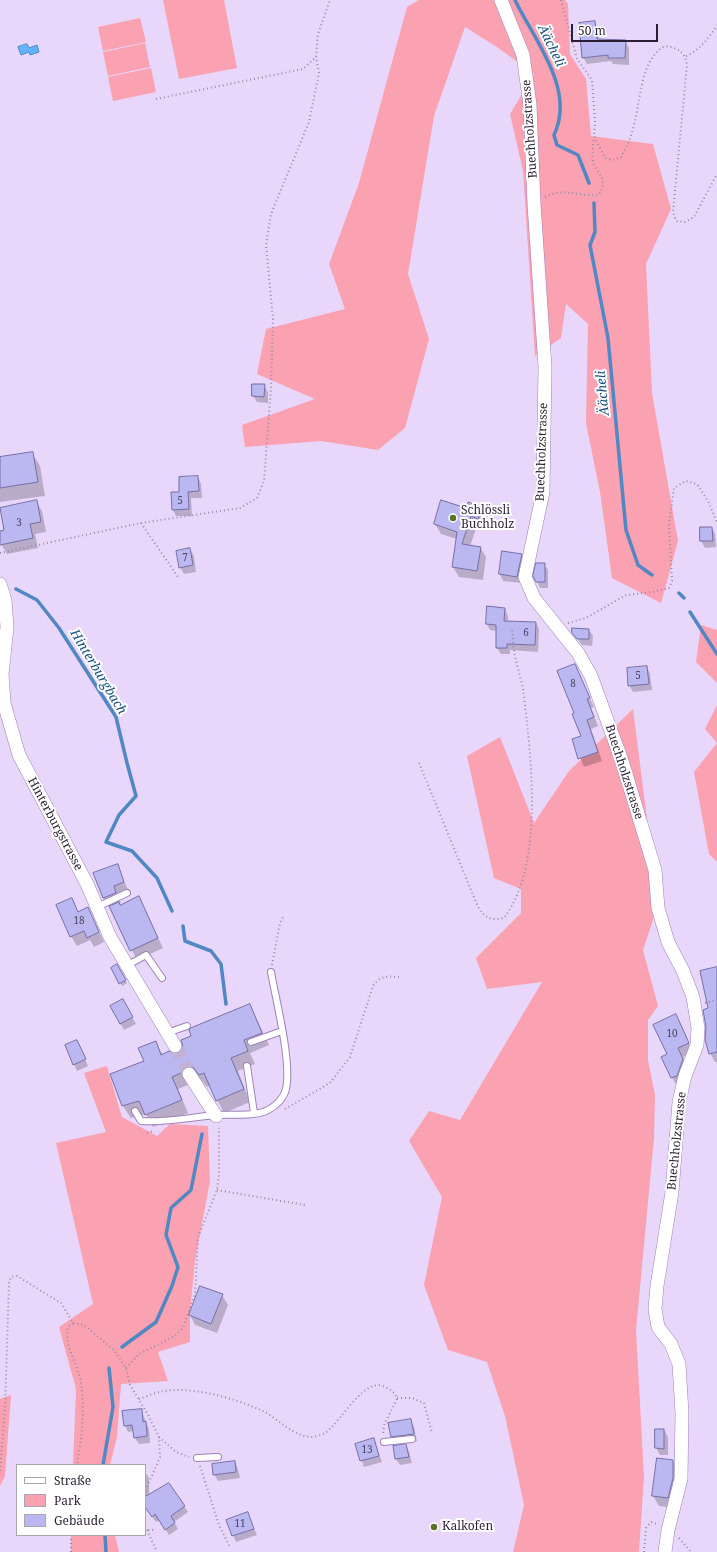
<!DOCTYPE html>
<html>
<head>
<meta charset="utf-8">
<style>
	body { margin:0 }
	#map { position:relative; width:717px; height:1552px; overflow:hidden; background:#e8d7fa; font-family:"Noto Serif",serif }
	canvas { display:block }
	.legend { position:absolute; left:16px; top:1464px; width:130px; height:72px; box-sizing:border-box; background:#fff; border:1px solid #aaa5ae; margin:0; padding:5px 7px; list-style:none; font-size:12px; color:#2b1f35 }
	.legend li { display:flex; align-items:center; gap:8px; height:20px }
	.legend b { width:20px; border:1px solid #aaa5ae }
	.scale { position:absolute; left:571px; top:24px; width:87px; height:18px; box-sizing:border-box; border:2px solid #2b1f35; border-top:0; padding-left:5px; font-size:12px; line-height:14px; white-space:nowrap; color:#2b1f35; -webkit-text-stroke:3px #fff; paint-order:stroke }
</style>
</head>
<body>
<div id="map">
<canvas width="717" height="1552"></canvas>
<ul class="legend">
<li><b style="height:5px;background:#fff"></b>Straße</li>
<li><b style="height:11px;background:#faa1b2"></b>Park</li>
<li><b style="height:11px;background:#bbb7f1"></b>Gebäude</li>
</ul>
<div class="scale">50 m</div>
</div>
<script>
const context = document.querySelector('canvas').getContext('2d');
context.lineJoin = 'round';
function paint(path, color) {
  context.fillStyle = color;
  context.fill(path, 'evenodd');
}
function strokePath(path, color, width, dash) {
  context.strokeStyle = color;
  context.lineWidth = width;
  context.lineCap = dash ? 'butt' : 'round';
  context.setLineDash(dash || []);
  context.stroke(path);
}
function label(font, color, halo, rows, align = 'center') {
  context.font = font + ' "Noto Serif",serif';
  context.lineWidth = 4;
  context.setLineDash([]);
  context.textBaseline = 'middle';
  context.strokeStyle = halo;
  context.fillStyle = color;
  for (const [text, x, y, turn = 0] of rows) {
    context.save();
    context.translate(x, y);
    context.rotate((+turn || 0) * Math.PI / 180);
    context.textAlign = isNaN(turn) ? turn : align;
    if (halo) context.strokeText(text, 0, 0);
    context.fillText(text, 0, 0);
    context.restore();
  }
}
paint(new Path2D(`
	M 163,0 L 224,0 L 237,68 L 179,79 Z
	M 419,0 L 565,0 L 568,4 L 570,54 L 586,79 L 591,136 L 653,144 L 671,209 L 646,264 L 652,393 L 678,541 L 661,603 L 612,578 L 600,492 L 586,423 L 588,324 L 566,304 L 561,338 L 535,356 L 523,171 L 510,114 L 534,74 L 497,47 L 465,27 L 434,116 L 408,274 L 429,339 L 405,428 L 378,450 L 321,441 L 245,447 L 242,425 L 315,399 L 257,374 L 266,329 L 345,309 L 329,264 L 359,183 L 407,7 Z
	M 140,18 L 146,42 L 103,51 L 98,27 Z
	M 145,43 L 150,67 L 108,76 L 103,52 Z
	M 151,68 L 156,92 L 113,101 L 108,77 Z
	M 701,625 L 717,630 L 717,683 L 696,662 Z
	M 717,705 L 717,862 L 709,854 L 694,772 L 717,743 L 705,729 Z
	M 633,709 L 651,850 L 653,920 L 643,950 L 658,1006 L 648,1020 L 648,1060 L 655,1095 L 654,1138 L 636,1330 L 644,1477 L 639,1552 L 513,1552 L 524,1505 L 505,1416 L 487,1362 L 448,1350 L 424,1285 L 442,1197 L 409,1141 L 429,1111 L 460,1120 L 542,982 L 487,989 L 476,958 L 521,913 L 521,889 L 494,878 L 467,756 L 500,737 L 534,823 L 569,771 Z
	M 107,1066 L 122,1117 L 157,1136 L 170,1124 L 208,1126 L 210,1181 L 195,1261 L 190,1312 L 190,1342 L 158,1352 L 168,1381 L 121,1384 L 117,1437 L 110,1465 L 73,1465 L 76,1389 L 59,1327 L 93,1304 L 56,1143 L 106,1132 L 84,1073 Z
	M 11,1395 L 5,1476 L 0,1486 L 0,1399 Z
	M 71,1535 L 115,1535 L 119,1552 L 71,1552 Z`), '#faa1b2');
const water = new Path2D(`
	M 27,44 L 29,48 L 37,45 L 39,52 L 30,55 L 29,52 L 21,55 L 18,47 Z`);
paint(water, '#61b4ff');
strokePath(water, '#5187c2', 1);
paint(new Path2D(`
	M 594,22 L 598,29 L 599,40 L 625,41 L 629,48 L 629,65 L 613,64 L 611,61 L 587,64 L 583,57 Z
	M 264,385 L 268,392 L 268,403 L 257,402 L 253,396 Z
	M 32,453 L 40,466 L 45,496 L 0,502 L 0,458 Z
	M 198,477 L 201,484 L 202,498 L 191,498 L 192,516 L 176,516 L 173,510 L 180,493 Z
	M 36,501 L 42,511 L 46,532 L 35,534 L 38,548 L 7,554 L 1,544 L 0,532 L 5,531 Z
	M 481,508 L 487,518 L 484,528 L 477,526 L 470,546 L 480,547 L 486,557 L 483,580 L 459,577 L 453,567 L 457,539 L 441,534 L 435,524 L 467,509 Z
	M 701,528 L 712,528 L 715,534 L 716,547 L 705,548 L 701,541 Z
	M 190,549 L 194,556 L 196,572 L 184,574 L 180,567 Z
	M 521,555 L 525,561 L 521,583 L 503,581 L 500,574 Z
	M 544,564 L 548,570 L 548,588 L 540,588 L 537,581 Z
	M 505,609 L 508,616 L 508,622 L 536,623 L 539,629 L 538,652 L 510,650 L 510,654 L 501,654 L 497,648 L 497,631 L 490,630 L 487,624 Z
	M 589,630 L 593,636 L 592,646 L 582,645 L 573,632 Z
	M 574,665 L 594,707 L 591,708 L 598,726 L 591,729 L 602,761 L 584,767 L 573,740 L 582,736 L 576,714 Z
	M 647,667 L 650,674 L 652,690 L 633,692 L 629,685 Z
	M 117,865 L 129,892 L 118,896 L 121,903 L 119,904 L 121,906 L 144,908 L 163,948 L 137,960 L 110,907 L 103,898 Z
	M 71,899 L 79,913 L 88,908 L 104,942 L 94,947 L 90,940 L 77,946 L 71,936 Z
	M 117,966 L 127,983 L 122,986 L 112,968 Z
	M 717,968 L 717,1062 L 715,1062 L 710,1053 L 710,1009 Z
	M 123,1000 L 136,1024 L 124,1030 L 111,1007 Z
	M 250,1005 L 269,1045 L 250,1053 L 255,1064 L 238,1071 L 250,1102 L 224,1113 L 210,1086 L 207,1087 L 201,1079 L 196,1078 L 191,1080 L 188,1085 L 178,1089 L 188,1113 L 153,1127 L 146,1114 L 131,1118 L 123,1106 L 112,1074 L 145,1062 L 155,1042 L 163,1055 L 179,1054 L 192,1036 Z
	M 676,1015 L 693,1052 L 683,1057 L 687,1068 L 677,1087 L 662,1057 L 669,1054 Z
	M 77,1041 L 88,1066 L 77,1071 L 74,1064 Z
	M 222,1295 L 228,1305 L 217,1333 L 195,1325 L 190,1315 Z
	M 141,1410 L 149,1429 L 150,1443 L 139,1444 L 135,1438 L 134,1431 L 128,1432 L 125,1425 Z
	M 410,1420 L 414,1427 L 417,1441 L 396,1443 L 392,1436 Z
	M 656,1430 L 664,1430 L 668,1437 L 668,1455 L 660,1455 L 656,1448 Z
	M 374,1440 L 382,1462 L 364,1467 L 356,1445 Z
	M 406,1445 L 409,1452 L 412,1463 L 400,1465 L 396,1459 L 394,1446 Z
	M 658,1459 L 673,1461 L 678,1471 L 673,1508 L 659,1506 L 653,1496 Z
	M 235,1462 L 238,1469 L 240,1478 L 218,1481 L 214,1474 Z
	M 145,1472 L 149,1478 L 149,1495 L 169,1484 L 188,1512 L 174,1522 L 178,1529 L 169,1535 L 159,1520 L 156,1522 L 145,1507 Z
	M 247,1513 L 257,1535 L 236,1542 L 227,1521 Z`), '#0003');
strokePath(new Path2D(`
	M 515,0 C 534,40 576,89 554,135 L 557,145 L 578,155 L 589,183
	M 594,203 L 595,232 L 590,245 L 608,338 L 626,530 L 638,565 L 652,575
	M 16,589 L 37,600 L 59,628 L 116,717 L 127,763 L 136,796 L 119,815 L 106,842 L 132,851 L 157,878 L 172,911
	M 679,593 L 684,598
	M 690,612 L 717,654
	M 183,926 L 185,941 L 211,951 L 221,964 L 226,1004
	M 122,1347 L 156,1322 L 172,1286 L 178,1267 L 166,1235 L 171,1208 L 191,1190 L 202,1134
	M 103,1465 L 113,1407 L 109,1368
	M 105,1535 L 106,1552`), '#5187c2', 3.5);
const building = new Path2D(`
	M 595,21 L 597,39 L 626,40 L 625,58 L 608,58 L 608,55 L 582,58 L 579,23 Z
	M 252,384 L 265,384 L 264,397 L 252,396 Z
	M 33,452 L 38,482 L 0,488 L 0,457 Z
	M 198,476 L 199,491 L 188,492 L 189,509 L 172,510 L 171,492 L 179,492 L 179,477 Z
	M 37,500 L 41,522 L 30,524 L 33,538 L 0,545 L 0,531 L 4,530 L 0,508 Z
	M 441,500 L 466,508 L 468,502 L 482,507 L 478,519 L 471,516 L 462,544 L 481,547 L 477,571 L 452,567 L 457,532 L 434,524 Z
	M 700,527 L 712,527 L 713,541 L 700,541 Z
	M 190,548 L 193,565 L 179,568 L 176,551 Z
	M 502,551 L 522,554 L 517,577 L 499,574 Z
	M 536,563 L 545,563 L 545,582 L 536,582 L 533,576 Z
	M 487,606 L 505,608 L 504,621 L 536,622 L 535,645 L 507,644 L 507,648 L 496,648 L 496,625 L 486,624 Z
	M 572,628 L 589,629 L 589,639 L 577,639 L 572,633 Z
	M 575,664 L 590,698 L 587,699 L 594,717 L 587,720 L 598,752 L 578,759 L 572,739 L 581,736 L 572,714 L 574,713 L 557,671 Z
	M 647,666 L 649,684 L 628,686 L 627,668 Z
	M 118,864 L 124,882 L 114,886 L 116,893 L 103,898 L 93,873 Z
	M 139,896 L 158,938 L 130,951 L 109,906 L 119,902 L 120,905 Z
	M 72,898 L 78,912 L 88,907 L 99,932 L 87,938 L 84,931 L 70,937 L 56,905 Z
	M 117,964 L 126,980 L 119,984 L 111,968 Z
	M 717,967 L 717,1052 L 709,1054 L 705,1040 L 706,1027 L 703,1010 L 708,1008 L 700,971 Z
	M 123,999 L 133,1017 L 120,1024 L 110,1006 Z
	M 250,1004 L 262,1033 L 244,1040 L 248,1051 L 231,1058 L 244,1089 L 216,1101 L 204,1073 L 199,1075 L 193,1067 L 188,1066 L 184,1068 L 181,1073 L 172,1077 L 182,1100 L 145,1115 L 139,1101 L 122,1106 L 110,1074 L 144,1061 L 138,1048 L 156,1041 L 161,1055 L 169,1051 L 175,1054 L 179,1053 L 183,1046 L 181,1040 L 191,1036 L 189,1030 L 191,1028 Z
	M 676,1014 L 689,1043 L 678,1048 L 683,1059 L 677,1076 L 671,1078 L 661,1057 L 667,1054 L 653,1025 Z
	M 77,1040 L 86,1059 L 73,1065 L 65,1045 Z
	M 200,1286 L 223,1294 L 211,1324 L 189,1315 Z
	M 142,1409 L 143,1422 L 146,1421 L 147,1436 L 134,1438 L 132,1425 L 124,1426 L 122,1411 Z
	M 411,1419 L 414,1434 L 391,1437 L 388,1423 Z
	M 655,1429 L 664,1429 L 664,1449 L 655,1448 Z
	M 374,1438 L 379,1456 L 360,1461 L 355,1444 Z
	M 406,1444 L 409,1457 L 395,1459 L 393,1446 Z
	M 657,1458 L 673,1460 L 673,1478 L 668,1498 L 652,1496 Z
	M 235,1461 L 236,1472 L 213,1475 L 212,1464 Z
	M 169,1483 L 185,1506 L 171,1516 L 175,1523 L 165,1530 L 155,1514 L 152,1517 L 145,1507 L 145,1497 Z
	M 248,1512 L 254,1529 L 232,1536 L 226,1520 Z`);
paint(building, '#bbb7f1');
strokePath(building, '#746fa7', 1);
strokePath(new Path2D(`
	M 175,1046 L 189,1074`), '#c2b2d3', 13, [13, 6]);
const service = new Path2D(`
	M 97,907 L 127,893
	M 128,965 L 146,955 L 162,978
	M 167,1033 L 187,1026
	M 251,1042 L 282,1031
	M 247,1066 L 254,1113
	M 135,1111 L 141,1121 C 166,1123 192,1117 217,1115 C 232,1114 254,1117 268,1110 C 276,1106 284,1098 286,1089 C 292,1062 276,1001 271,972
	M 384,1442 L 412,1439
	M 197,1458 L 218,1457`);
const minor = new Path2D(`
	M 501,0 L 523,55 L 530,105 L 534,204 L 545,367 L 543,492 L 525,577 L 534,598 L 578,653 L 591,676 L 622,761 L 655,870 L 658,908 L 668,942 L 683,971 L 693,997 L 698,1028 L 697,1045 L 685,1076 L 679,1102 L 672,1192 L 657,1286 L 655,1309 L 658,1327 L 671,1344 L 679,1364 L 682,1413 L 681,1479 L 668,1530 L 665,1552
	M 0,584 L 5,600 L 7,627 L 2,674 L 4,703 L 19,755 L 87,884 L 110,937 L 175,1046
	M 189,1074 L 216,1116`);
strokePath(service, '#9e82b8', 8);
strokePath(minor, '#9e82b8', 14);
strokePath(new Path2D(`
	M 561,0 L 577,59 L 592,80 L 595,121 L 594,136 L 605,158 L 613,160 L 621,157 C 625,149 630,141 632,132 C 641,106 639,59 665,46 C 678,48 685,52 687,65 L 673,212 L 676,221 L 685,222 L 694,217 L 717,174
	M 686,56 C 700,50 709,38 717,25
	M 156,99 L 303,69 L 316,57 L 318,34 L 330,0
	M 545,197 C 564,187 580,197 599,195 C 610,175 595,176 593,160 C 592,153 593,145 594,137
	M 141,523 L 178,577
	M 0,553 L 141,523 L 240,508 L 257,498 L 264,481 L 271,388 L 273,319 L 266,245 L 271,214 L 309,122 L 319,73 L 316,57
	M 568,623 L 586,618 L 626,595 L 653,592 L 669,588 L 672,581 L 669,524 L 674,488 L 686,481 L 697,484 L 709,503 L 717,523
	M 419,763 L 478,907 C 486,918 490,921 504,918 C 545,864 531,753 523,689 C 521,678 517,667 515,656 C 513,647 513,638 512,629
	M 272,965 L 280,923 L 283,917
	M 705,1003 L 717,1000
	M 285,1109 L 330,1083 L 350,1057 L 373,986 C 380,976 386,976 399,977
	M 147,1133 L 153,1131
	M 217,1190 L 305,1205
	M 73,1323 L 68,1327 C 64,1348 78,1363 81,1383 C 85,1411 82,1437 77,1465
	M 126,1368 L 139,1354 L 173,1337 L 183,1328 L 195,1294 L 198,1237 L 217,1190 L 219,1173 L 219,1128
	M 397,1398 L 412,1398 L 424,1403 L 432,1433
	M 139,1399 C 145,1397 152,1394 159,1392 C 190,1385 234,1398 263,1411 C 279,1419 292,1436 311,1437 C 314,1437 322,1435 325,1433 C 341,1423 365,1373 387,1388 C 393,1391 395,1393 397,1399 L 384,1425 L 383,1434
	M 159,1437 L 176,1452 L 189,1457
	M 200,1466 L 219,1525 L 230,1547
	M 0,1471 L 5,1408 L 9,1283 L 11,1277 L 17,1276 L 61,1303 L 73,1323 L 84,1325 L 114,1350 L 126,1368 L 130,1385 L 147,1413 L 159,1437 L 160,1457 L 145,1492
	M 145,1528 L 147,1530 L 155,1530
	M 147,1530 L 157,1552
	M 71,1535 L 71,1552
	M 679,1538 L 691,1552
	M 644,1552 L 646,1528 L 651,1522 L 657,1524`), '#998aa7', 2, [1, 3]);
strokePath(service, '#fff', 6);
strokePath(minor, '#fff', 13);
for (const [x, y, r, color] of [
	[453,518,4,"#577429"],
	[434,1527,4,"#577429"]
]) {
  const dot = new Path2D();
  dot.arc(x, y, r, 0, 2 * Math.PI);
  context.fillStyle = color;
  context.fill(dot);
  strokePath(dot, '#fff', 1.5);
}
label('10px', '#4f4564', null, [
	["5",180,501],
	["3",19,523],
	["7",185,558],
	["6",526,633],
	["5",638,676],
	["8",573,684],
	["18",79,921],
	["10",672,1034],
	["13",367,1450],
	["11",240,1524]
]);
label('12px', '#2b1f35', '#fff', [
	["Buechholzstrasse",530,129,-94],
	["Buechholzstrasse",542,452,-88],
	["Buechholzstrasse",624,772,72],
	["Hinterburgstrasse",55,824,62],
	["Buechholzstrasse",677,1141,-84]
]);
label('12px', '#2b1f35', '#fff', [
	["Schlössli",461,511],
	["Buchholz",461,525],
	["Kalkofen",442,1527]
], 'left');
label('italic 13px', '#155080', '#fff', [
	["Äächeli",551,46,64],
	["Äächeli",603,393,-95],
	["Hinterburgbach",98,672,59]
]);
</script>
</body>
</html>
